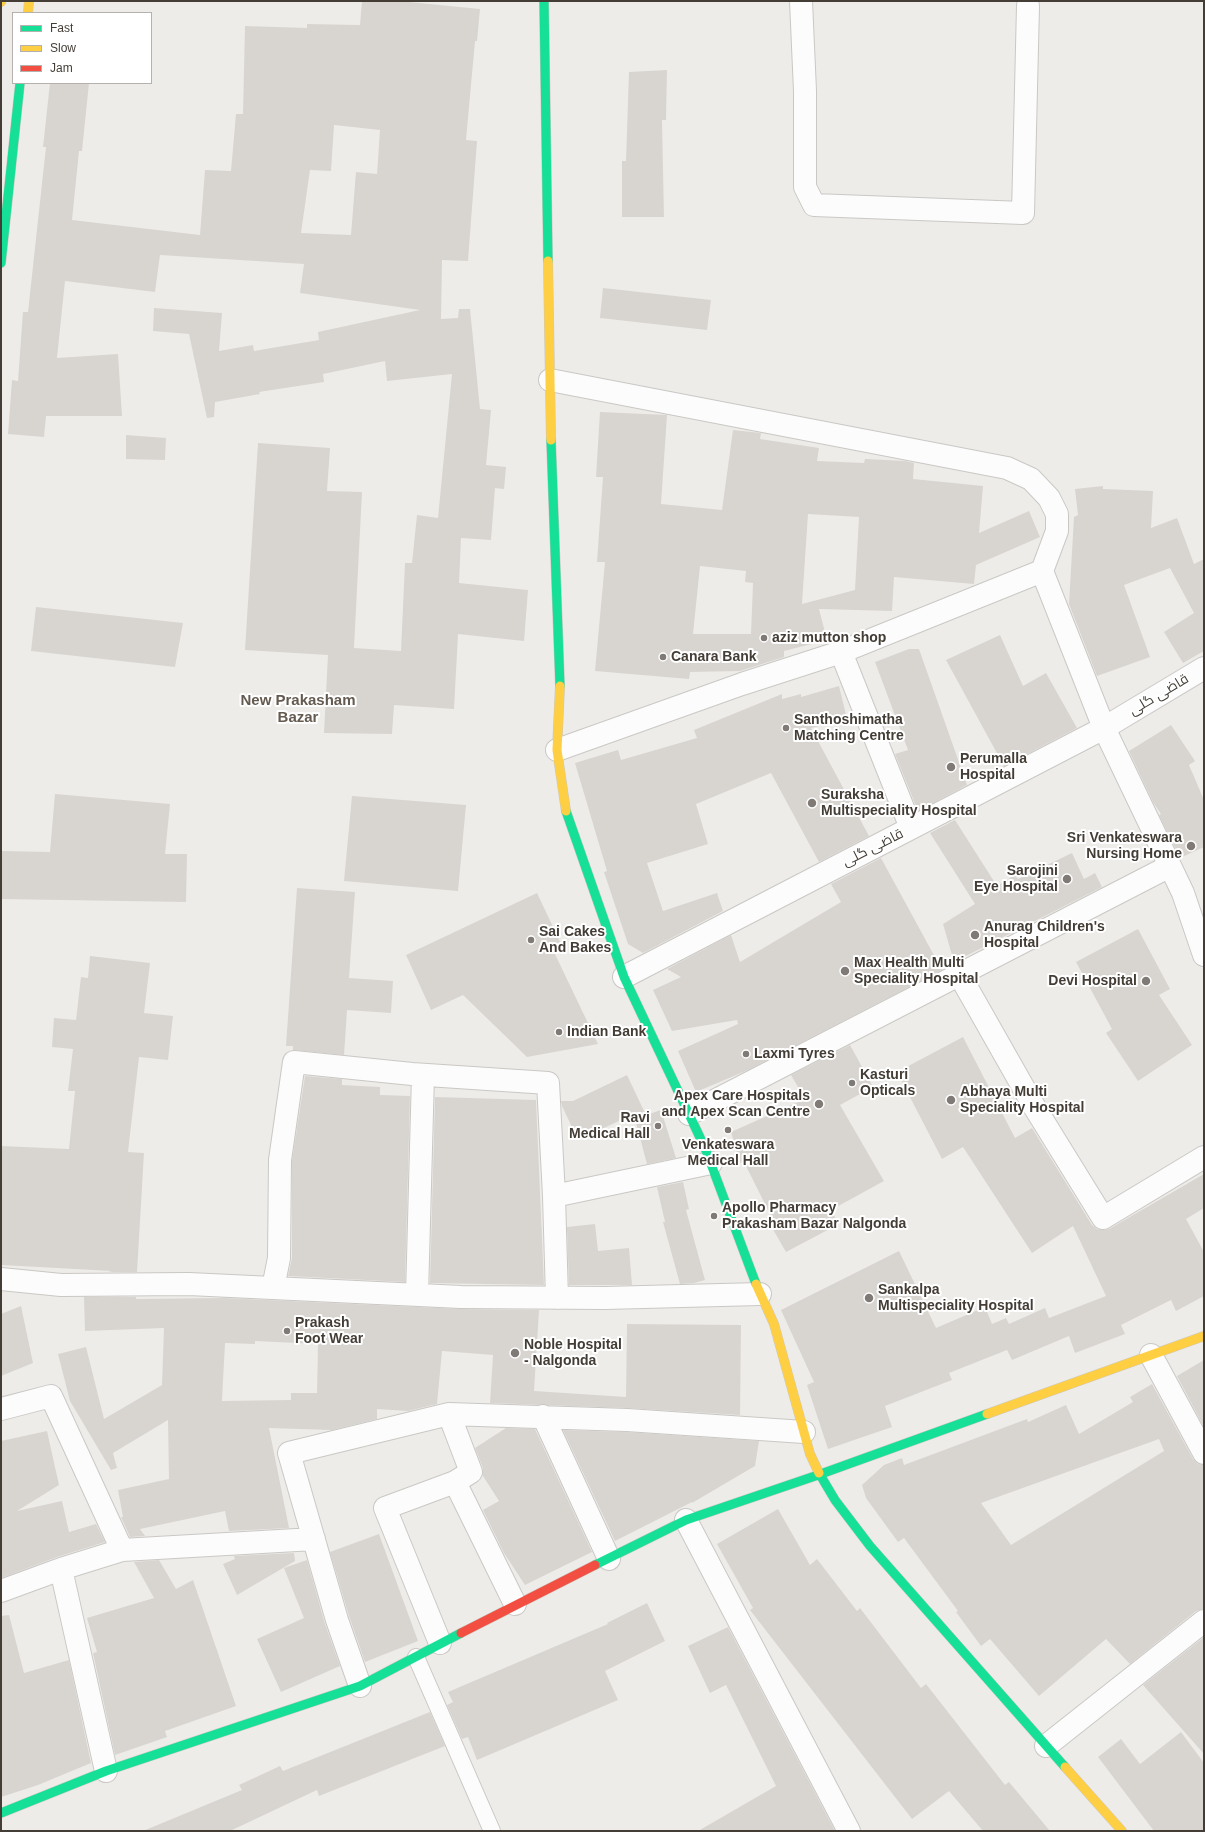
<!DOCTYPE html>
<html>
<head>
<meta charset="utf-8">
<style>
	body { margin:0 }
	#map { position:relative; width:1205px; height:1832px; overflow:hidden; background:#eeece9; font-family:Arial,sans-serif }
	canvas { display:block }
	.frame { position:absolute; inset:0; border:2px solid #433d36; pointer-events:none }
	.legend { position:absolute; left:12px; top:12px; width:140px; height:72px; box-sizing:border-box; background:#fff; border:1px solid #b4b1af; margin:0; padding:5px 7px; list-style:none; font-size:12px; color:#433d36 }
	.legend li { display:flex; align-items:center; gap:8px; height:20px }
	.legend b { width:20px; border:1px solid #b4b1af }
</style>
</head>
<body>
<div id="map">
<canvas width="1205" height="1832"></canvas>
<div class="frame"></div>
<ul class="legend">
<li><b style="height:5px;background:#16e098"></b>Fast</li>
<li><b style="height:5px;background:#ffcf43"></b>Slow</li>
<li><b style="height:5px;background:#f24e42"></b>Jam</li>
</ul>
</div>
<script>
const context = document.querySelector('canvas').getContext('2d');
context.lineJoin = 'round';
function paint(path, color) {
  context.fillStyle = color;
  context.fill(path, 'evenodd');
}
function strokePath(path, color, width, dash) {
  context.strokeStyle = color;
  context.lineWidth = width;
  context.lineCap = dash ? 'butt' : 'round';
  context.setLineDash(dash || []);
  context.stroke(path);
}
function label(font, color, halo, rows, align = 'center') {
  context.font = font + ' Arial,Cairo,sans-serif';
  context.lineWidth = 4;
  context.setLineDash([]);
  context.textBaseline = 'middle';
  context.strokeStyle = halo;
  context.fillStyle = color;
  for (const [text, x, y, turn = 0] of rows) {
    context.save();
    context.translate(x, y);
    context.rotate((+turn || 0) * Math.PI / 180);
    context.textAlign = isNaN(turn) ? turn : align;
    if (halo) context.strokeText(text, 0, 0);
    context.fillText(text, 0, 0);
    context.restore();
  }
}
paint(new Path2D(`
	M 362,1 L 399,1 L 480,9 L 477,41 L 475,41 L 466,140 L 477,141 L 468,261 L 442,260 L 441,319 L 458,318 L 459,309 L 470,309 L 480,409 L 491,410 L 486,465 L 506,467 L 504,489 L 495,488 L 491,540 L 461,538 L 459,583 L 528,590 L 524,641 L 458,634 L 454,709 L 394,705 L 392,734 L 324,733 L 328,655 L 245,650 L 258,443 L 330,448 L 327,491 L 362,492 L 354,648 L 401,651 L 405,563 L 412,563 L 417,515 L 438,518 L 452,374 L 387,381 L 385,361 L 323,374 L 324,382 L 259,392 L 260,394 L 215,402 L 214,417 L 207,418 L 189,334 L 153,331 L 154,308 L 222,313 L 219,351 L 253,345 L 254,351 L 319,340 L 318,332 L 420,310 L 300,293 L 304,264 L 160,255 L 155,292 L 65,281 L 57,358 L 118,354 L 122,416 L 46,416 L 44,437 L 8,434 L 12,380 L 18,381 L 23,312 L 28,312 L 46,147 L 43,147 L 50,83 L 89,83 L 82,151 L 79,151 L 72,220 L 200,235 L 205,170 L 231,171 L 236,114 L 243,114 L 245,26 L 307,28 L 307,24 L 360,25 ZM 334,125 L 380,130 L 377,174 L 356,172 L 351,235 L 301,233 L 310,170 L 331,171 Z
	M 667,70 L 666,120 L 662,120 L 664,217 L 622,217 L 622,161 L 626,161 L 629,72 Z
	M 603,288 L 711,300 L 707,330 L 600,318 Z
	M 600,412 L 667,415 L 661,504 L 722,510 L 733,430 L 761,433 L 760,439 L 819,448 L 817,461 L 864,463 L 865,459 L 905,461 L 914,463 L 913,479 L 983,486 L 979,533 L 1029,511 L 1040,537 L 976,565 L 974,584 L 894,577 L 892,611 L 819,609 L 827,640 L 784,651 L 784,657 L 740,671 L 690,672 L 689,679 L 595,671 L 605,562 L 597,562 L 603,477 L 596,477 ZM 808,514 L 859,517 L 855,590 L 802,604 ZM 700,566 L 746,571 L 745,582 L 753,583 L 751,634 L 693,634 Z
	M 126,435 L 166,438 L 165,460 L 126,459 Z
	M 1103,486 L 1103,489 L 1153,491 L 1151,528 L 1177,518 L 1194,564 L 1204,559 L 1204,651 L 1183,663 L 1164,632 L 1194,613 L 1170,568 L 1124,585 L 1150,657 L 1097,676 L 1069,604 L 1074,517 L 1078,515 L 1075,489 Z
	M 36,607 L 183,623 L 175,667 L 31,651 Z
	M 1000,635 L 1023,686 L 1046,673 L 1077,728 L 1004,766 L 946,660 Z
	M 909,649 L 919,649 L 967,785 L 918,811 L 895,754 L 908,750 L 875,662 Z
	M 839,686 L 847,719 L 811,728 L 869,836 L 819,862 L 771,773 L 696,804 L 708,844 L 647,863 L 663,911 L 717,893 L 723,911 L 643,953 L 628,944 L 604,872 L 607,871 L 575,763 L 618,750 L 621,760 L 697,738 L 694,730 L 782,694 L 782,699 L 801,694 L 801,697 Z
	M 1171,725 L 1195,761 L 1189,765 L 1204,800 L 1204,847 L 1180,858 L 1159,815 L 1161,814 L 1153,802 L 1129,751 Z
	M 55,794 L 170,804 L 165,854 L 187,854 L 186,902 L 1,899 L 1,851 L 50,852 Z
	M 352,796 L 466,805 L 458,891 L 344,881 Z
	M 955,820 L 997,886 L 1015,875 L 1018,879 L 1072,853 L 1084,879 L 1095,873 L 1102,887 L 954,962 L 943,924 L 975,904 L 930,833 Z
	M 881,858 L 942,970 L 748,1070 L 696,1092 L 678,1051 L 738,1024 L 737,1020 L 672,1031 L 653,990 L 681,977 L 667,969 L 731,935 L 740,962 L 841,902 L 831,884 Z
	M 297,888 L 355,892 L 349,978 L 393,981 L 391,1013 L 347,1010 L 344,1055 L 293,1050 L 293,1046 L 286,1046 Z
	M 537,893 L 563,948 L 554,952 L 598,1044 L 527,1057 L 463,995 L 431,1010 L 406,955 Z
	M 1138,929 L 1170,989 L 1159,995 L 1192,1045 L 1138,1081 L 1106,1033 L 1112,1029 L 1076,962 Z
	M 90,956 L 150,963 L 144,1013 L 173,1016 L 168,1060 L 139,1057 L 128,1152 L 144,1153 L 137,1272 L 108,1272 L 112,1271 L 1,1265 L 1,1146 L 69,1149 L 75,1091 L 68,1091 L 73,1049 L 52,1047 L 54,1018 L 76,1020 L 81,977 L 88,978 Z
	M 963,1037 L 1015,1138 L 1032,1128 L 1092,1225 L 1097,1229 L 1103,1230 L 1109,1229 L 1204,1174 L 1204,1208 L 1186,1219 L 1204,1252 L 1204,1296 L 1176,1311 L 1171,1300 L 1121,1325 L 1125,1334 L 1075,1353 L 1069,1336 L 1012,1360 L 1007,1350 L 949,1373 L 952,1380 L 885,1406 L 892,1427 L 828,1449 L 807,1385 L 814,1382 L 781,1310 L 899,1251 L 936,1328 L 985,1307 L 992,1324 L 1006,1318 L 1009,1324 L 1045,1308 L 1049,1318 L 1106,1296 L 1073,1226 L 1032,1253 L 963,1147 L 942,1159 L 897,1072 Z
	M 850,1045 L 873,1087 L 840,1105 L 884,1181 L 831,1210 L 839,1224 L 786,1252 L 771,1226 L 775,1224 L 744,1162 L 740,1163 L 731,1132 L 805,1099 L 791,1075 Z
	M 627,1075 L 645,1113 L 619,1118 L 619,1121 L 578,1140 L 562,1106 L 561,1101 L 573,1101 Z
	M 305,1076 L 342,1079 L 342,1085 L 380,1087 L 380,1095 L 410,1096 L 405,1282 L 288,1276 L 292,1258 L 292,1161 Z
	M 435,1097 L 536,1100 L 544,1285 L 430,1283 Z
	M 661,1110 L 676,1158 L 647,1164 L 635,1119 Z
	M 683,1182 L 689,1209 L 686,1210 L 705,1280 L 694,1283 L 680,1284 L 663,1222 L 665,1222 L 657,1187 Z
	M 595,1224 L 598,1251 L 629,1248 L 632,1285 L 569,1285 L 567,1227 Z
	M 84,1297 L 136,1297 L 136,1299 L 225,1298 L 460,1309 L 539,1310 L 534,1391 L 626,1397 L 627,1324 L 741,1325 L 740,1415 L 627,1408 L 490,1403 L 493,1355 L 442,1351 L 437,1404 L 408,1411 L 377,1409 L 377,1419 L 332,1430 L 269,1428 L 289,1528 L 229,1531 L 225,1511 L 140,1529 L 145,1536 L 130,1537 L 121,1517 L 123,1517 L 118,1490 L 169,1479 L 168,1420 L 113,1453 L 117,1468 L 111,1470 L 70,1401 L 58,1354 L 86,1347 L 104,1419 L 162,1385 L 164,1328 L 85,1331 ZM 255,1341 L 318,1344 L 317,1393 L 291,1393 L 291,1400 L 222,1401 L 225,1343 L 255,1344 Z
	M 21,1306 L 33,1363 L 1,1376 L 1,1314 Z
	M 1204,1360 L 1204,1427 L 1177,1376 Z
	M 1152,1384 L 1193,1459 L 1198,1464 L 1204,1465 L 1204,1609 L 1196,1611 L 1130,1664 L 1106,1639 L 1039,1696 L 990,1639 L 981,1646 L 956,1612 L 958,1611 L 904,1538 L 898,1542 L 866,1498 L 862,1485 L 884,1465 L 902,1458 L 904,1465 L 1027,1419 L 1028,1422 L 1066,1405 L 1079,1434 L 1133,1402 L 1130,1397 ZM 1159,1439 L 1164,1451 L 1011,1545 L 981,1503 Z
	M 506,1428 L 535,1429 L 592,1552 L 525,1585 L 504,1553 L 483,1510 L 499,1501 L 483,1476 L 483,1468 L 475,1448 Z
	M 563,1430 L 626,1432 L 759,1441 L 755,1466 L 692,1503 L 692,1502 L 615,1541 Z
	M 47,1431 L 59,1485 L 17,1511 L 62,1501 L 69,1532 L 96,1524 L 105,1542 L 57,1557 L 1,1578 L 1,1441 Z
	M 778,1509 L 810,1565 L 817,1559 L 857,1611 L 860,1608 L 921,1688 L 926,1684 L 1005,1785 L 1009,1782 L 1050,1831 L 983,1831 L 949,1791 L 912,1819 L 750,1610 L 753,1608 L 717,1544 Z
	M 379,1534 L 418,1641 L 365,1662 L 349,1616 L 330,1552 Z
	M 294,1553 L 295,1561 L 237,1595 L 223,1564 L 235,1559 L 234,1556 Z
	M 159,1560 L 176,1589 L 193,1580 L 236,1706 L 165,1731 L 167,1737 L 115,1755 L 93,1653 L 97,1652 L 87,1618 L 154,1598 L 134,1562 Z
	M 307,1560 L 325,1624 L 340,1666 L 281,1692 L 257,1639 L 304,1618 L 284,1568 Z
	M 647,1603 L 665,1641 L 605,1671 L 618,1700 L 477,1760 L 468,1737 L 462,1739 L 447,1705 L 453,1702 L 448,1692 L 608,1624 L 607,1623 Z
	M 9,1615 L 24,1673 L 69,1660 L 91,1763 L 38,1785 L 1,1797 L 1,1616 Z
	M 728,1627 L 835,1831 L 698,1831 L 776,1786 L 726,1685 L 710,1693 L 688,1646 Z
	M 1204,1637 L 1204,1754 L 1143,1685 Z
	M 430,1712 L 445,1746 L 319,1796 L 317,1790 L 230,1831 L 143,1831 L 242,1790 L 239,1785 L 280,1766 L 283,1771 Z
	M 1181,1732 L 1204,1763 L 1204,1831 L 1154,1831 L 1098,1757 L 1121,1739 L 1140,1764 Z`), '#d8d5d1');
const lane = new Path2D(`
	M 416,1657 L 492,1831`);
const street = new Path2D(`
	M 801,1 L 805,91 L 805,187 L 814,205 L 1023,213 L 1028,6
	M 550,380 L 1007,468 L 1031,479 L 1049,498 L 1057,514 L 1057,531 L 1042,571
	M 841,652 L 911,828
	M 557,750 L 742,684 L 841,652 L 1042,571 L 1104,728 L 1183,893 L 1204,955
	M 959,974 L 1035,1108 L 1103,1218 L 1204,1157
	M 624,977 L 1104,728 L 1204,668
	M 689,1114 L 1170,866
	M 554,1196 L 557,1298
	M 1,1279 L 61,1285 L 189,1284 L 461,1297 L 605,1298 L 760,1294
	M 273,1288 L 279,1258 L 280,1160 L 294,1062 L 412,1074 L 548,1083 L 554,1196 L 711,1163
	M 417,1295 L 423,1075
	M 1151,1355 L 1204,1453
	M 1,1409 L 51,1396 L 122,1550
	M 449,1414 L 471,1472 L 455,1482 L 515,1604
	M 543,1416 L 609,1559
	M 686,1520 L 849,1831
	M 61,1569 L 106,1771
	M 1,1591 L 61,1569 L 122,1550 L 314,1539
	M 440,1643 L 385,1508 L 455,1482
	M 360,1686 L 337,1620 L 289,1453 L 449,1414 L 627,1420 L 804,1432
	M 1046,1746 L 1204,1621`);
const fast = new Path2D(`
	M 544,1 L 548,261
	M 1,263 L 20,83
	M 551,440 L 560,686
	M 566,811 L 624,977 L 705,1148 L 756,1284
	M 819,1473 L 835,1500 L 870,1546 L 1065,1767
	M 595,1565 L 686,1520 L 818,1475 L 987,1414
	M 1,1813 L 106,1771 L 360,1686 L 461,1633`);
const slow = new Path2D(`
	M 1,1 L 1,2
	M 28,13 L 29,1
	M 548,261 L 551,440
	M 560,686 L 557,750 L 566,811
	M 756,1284 L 774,1324 L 810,1454 L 819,1473
	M 987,1414 L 1204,1336
	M 1065,1767 L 1122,1831`);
const jam = new Path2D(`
	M 461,1633 L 595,1565`);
strokePath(lane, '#cac8c5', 18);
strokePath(street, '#cac8c5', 24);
strokePath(fast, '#ccc8c1', 10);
strokePath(slow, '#ccc8c1', 10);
strokePath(jam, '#ccc8c1', 10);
strokePath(lane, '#fcfcfc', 16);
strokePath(street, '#fcfcfc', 22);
strokePath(fast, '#16e098', 9);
strokePath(slow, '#ffcf43', 9);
strokePath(jam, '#f24e42', 9);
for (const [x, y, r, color] of [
	[764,638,4,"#7f7a75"],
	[663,657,4,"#7f7a75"],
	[786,728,4,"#7f7a75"],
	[951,767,5,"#7f7a75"],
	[812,803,5,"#7f7a75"],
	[1191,846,5,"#7f7a75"],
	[1067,879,5,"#7f7a75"],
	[975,935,5,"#7f7a75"],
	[531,940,4,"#7f7a75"],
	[845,971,5,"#7f7a75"],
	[1146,981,5,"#7f7a75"],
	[559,1032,4,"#7f7a75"],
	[746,1054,4,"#7f7a75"],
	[852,1083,4,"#7f7a75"],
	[951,1100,5,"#7f7a75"],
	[819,1104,5,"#7f7a75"],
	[658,1126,4,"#7f7a75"],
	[728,1130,4,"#7f7a75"],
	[714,1216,4,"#7f7a75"],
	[869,1298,5,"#7f7a75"],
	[287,1331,4,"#7f7a75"],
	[515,1353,5,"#7f7a75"]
]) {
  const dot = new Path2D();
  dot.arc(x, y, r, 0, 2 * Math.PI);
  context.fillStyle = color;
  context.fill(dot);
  strokePath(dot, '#fff', 1.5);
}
label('bold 14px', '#433d36', '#fff', [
	["aziz mutton shop",772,638],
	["Canara Bank",671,657],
	["Santhoshimatha",794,720],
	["Matching Centre",794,736],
	["Perumalla",960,759],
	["Hospital",960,775],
	["Suraksha",821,795],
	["Multispeciality Hospital",821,811],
	["Sri Venkateswara",1182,838,"right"],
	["Nursing Home",1182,854,"right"],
	["Sarojini",1058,871,"right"],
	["Eye Hospital",1058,887,"right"],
	["Anurag Children's",984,927],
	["Hospital",984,943],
	["Sai Cakes",539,932],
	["And Bakes",539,948],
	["Max Health Multi",854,963],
	["Speciality Hospital",854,979],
	["Devi Hospital",1137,981,"right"],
	["Indian Bank",567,1032],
	["Laxmi Tyres",754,1054],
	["Kasturi",860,1075],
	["Opticals",860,1091],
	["Abhaya Multi",960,1092],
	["Speciality Hospital",960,1108],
	["Apex Care Hospitals",810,1096,"right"],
	["and Apex Scan Centre",810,1112,"right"],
	["Ravi",650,1118,"right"],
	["Medical Hall",650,1134,"right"],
	["Venkateswara",728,1145,"center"],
	["Medical Hall",728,1161,"center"],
	["Apollo Pharmacy",722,1208],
	["Prakasham Bazar Nalgonda",722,1224],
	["Sankalpa",878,1290],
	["Multispeciality Hospital",878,1306],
	["Prakash",295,1323],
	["Foot Wear",295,1339],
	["Noble Hospital",524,1345],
	["- Nalgonda",524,1361]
], 'left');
label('14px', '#433d36', '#fff', [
	["قاضی گلی",1159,695,-31],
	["قاضی گلی",873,848,-27]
]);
label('bold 15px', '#645a4f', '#fff', [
	["New Prakasham",298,701],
	["Bazar",298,718]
]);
</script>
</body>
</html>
